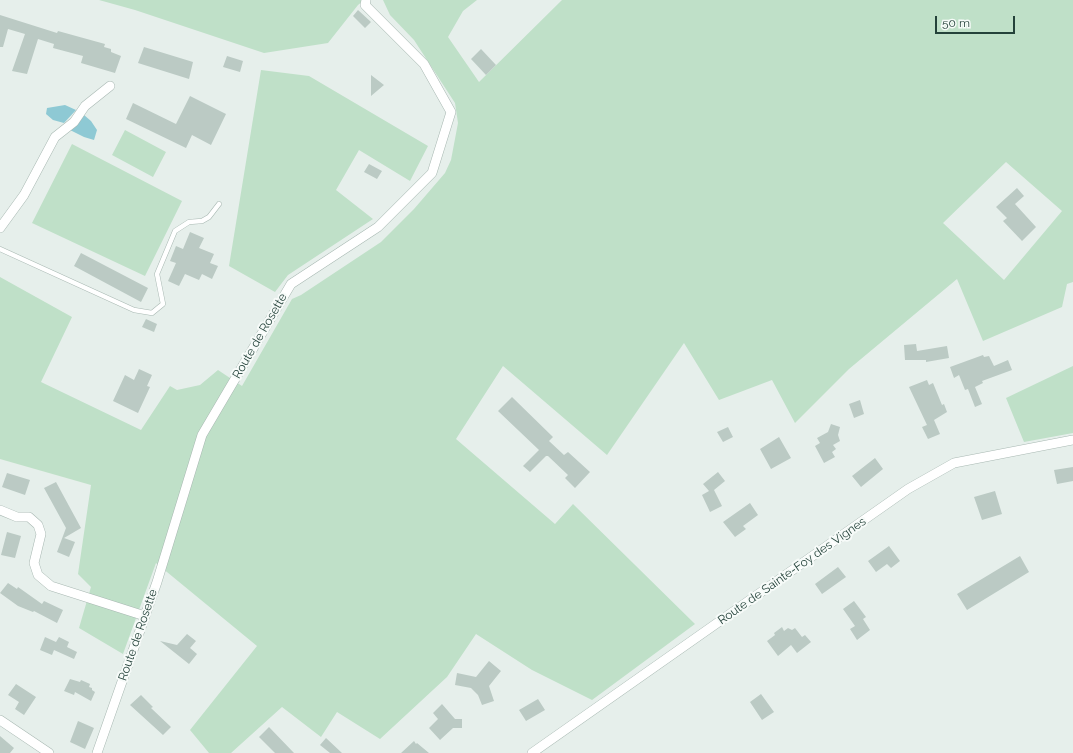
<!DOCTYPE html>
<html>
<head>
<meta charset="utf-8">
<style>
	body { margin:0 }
	#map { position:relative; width:1073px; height:753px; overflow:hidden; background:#e6efeb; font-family:Raleway,sans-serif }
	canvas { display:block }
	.scale { position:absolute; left:935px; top:16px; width:80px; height:18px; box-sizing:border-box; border:2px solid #24423a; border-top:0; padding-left:5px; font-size:12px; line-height:14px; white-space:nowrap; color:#24423a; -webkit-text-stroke:3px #f7fbf9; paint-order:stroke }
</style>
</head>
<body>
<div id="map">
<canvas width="1073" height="753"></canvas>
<div class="scale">50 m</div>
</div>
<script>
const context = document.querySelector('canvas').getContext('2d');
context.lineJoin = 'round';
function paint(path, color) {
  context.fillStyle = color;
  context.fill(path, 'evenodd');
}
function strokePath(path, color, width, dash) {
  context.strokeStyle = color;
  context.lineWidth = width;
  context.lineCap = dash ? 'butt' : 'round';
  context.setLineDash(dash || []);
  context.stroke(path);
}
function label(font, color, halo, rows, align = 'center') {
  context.font = font + ' Raleway,sans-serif';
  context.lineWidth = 4;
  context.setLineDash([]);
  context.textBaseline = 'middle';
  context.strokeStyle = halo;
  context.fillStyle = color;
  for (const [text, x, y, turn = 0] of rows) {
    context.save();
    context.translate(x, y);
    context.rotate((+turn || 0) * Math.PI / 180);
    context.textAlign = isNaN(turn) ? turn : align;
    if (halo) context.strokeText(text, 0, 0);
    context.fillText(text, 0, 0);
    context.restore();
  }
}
paint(new Path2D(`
	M 99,0 L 364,0 L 358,5 L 328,43 L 264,53 L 135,10 Z
	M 383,0 L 477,0 L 463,11 L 448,37 L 479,82 L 562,0 L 1073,0 L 1073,282 L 1067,284 L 1062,307 L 983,341 L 957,279 L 849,369 L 795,423 L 772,380 L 719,400 L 684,343 L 607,455 L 503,366 L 456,439 L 555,524 L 573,504 L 695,624 L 592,700 L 532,670 L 476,634 L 447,677 L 380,739 L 337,712 L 321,737 L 282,707 L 231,753 L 209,753 L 190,730 L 257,646 L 156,563 L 123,654 L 79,628 L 91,587 L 78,574 L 91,485 L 0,459 L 0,277 L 72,317 L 41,382 L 141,430 L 170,386 L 177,390 L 200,385 L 218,370 L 242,386 L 292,299 L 301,295 L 381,242 L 414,209 L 445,173 L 451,160 L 458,123 L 455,103 L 414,40 L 390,15 ZM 1006,162 L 1062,211 L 1004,280 L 943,223 Z
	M 261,70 L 309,76 L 428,146 L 410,181 L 359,150 L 336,190 L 373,219 L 288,275 L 275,292 L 229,266 Z
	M 125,130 L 166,152 L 153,177 L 112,155 Z
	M 72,144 L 182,201 L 145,276 L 32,223 Z
	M 1073,366 L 1073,433 L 1024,442 L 1006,398 Z`), '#bfe0c8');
paint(new Path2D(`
	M 65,105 L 76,110 L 64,123 L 53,120 L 46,114 L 47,108 Z
	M 84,115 L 91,121 L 97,130 L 94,140 L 84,137 L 70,130 Z`), '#8ec9d4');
paint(new Path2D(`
	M 358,10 L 371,22 L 365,28 L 353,16 Z
	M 0,15 L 57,33 L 58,31 L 105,44 L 104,47 L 111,49 L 111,52 L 121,56 L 115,73 L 81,63 L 83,56 L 53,48 L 54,44 L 38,39 L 27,74 L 12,71 L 25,34 L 8,29 L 3,47 L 0,47 Z
	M 144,47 L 193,62 L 189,79 L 138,63 Z
	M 481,49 L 496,65 L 486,75 L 471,59 Z
	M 227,56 L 243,61 L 240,72 L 223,67 Z
	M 371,75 L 384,85 L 371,96 Z
	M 190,96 L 226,114 L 211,145 L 192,135 L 186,148 L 126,119 L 133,103 L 176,124 Z
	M 369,164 L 382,171 L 377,179 L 364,172 Z
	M 1017,188 L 1024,196 L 1015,204 L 1036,227 L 1022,241 L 1003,221 L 1007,218 L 996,207 Z
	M 190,232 L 204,238 L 199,248 L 214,254 L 210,263 L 218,266 L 212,279 L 202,274 L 199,280 L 185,274 L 179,286 L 168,281 L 176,263 L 170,261 L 176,246 L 183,249 Z
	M 81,253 L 148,288 L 141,302 L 74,266 Z
	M 146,319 L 157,324 L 154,332 L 142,327 Z
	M 916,344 L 917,351 L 947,346 L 949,358 L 926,362 L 926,360 L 905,360 L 904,345 Z
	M 983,355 L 984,357 L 989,356 L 994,366 L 1008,360 L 1012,370 L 982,381 L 983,383 L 975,387 L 982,404 L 975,407 L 968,389 L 965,390 L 959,375 L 954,378 L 950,367 Z
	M 139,369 L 152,375 L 147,386 L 150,387 L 138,413 L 113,401 L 125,375 L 134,380 Z
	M 927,380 L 929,385 L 933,383 L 942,405 L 944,404 L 947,412 L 934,420 L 940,434 L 928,439 L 922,427 L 927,425 L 909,387 Z
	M 512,397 L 553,437 L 549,441 L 564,455 L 568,452 L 590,472 L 575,488 L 565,478 L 568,475 L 548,456 L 546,456 L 530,472 L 523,466 L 539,450 L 498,411 Z
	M 860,400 L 864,414 L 854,418 L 849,404 Z
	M 831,424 L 840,427 L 838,435 L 840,441 L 833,445 L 836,449 L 832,452 L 835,457 L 824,463 L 815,446 L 820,443 L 817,438 L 828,432 Z
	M 728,427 L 733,437 L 723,442 L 717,432 Z
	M 779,437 L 791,458 L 771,469 L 760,449 Z
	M 875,458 L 883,469 L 861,487 L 852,476 Z
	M 1073,467 L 1073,481 L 1057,484 L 1054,470 Z
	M 718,472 L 725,481 L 714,490 L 722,506 L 710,512 L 702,495 L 709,491 L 703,484 Z
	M 7,473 L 30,480 L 25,495 L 2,487 Z
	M 56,482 L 81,528 L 64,538 L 75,542 L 69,557 L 57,552 L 66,528 L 44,488 Z
	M 995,491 L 1002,514 L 982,520 L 974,497 Z
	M 750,503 L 758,515 L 743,526 L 746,529 L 735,537 L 723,522 Z
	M 7,532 L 21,536 L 15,558 L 1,555 Z
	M 889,546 L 900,561 L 891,568 L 887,564 L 876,572 L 868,561 Z
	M 1020,556 L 1029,572 L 967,610 L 957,594 Z
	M 838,567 L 846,577 L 822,594 L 815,584 Z
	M 8,583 L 17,589 L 18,587 L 42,604 L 44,601 L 63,610 L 57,623 L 34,611 L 33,612 L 18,606 L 0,593 Z
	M 854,601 L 866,617 L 863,619 L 870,630 L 857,640 L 850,629 L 855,626 L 843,609 Z
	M 782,627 L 784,631 L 788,628 L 792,630 L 795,628 L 802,637 L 805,635 L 811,642 L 797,653 L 791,645 L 778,656 L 767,641 L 775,635 L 774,633 Z
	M 187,634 L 196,641 L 190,648 L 197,654 L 189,664 L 160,641 L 177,645 Z
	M 45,637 L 56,642 L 59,637 L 69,642 L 67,647 L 77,652 L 74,659 L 54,650 L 52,655 L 40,650 Z
	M 489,661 L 501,671 L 489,686 L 494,701 L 482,705 L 478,695 L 471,688 L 455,685 L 457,673 L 476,677 Z
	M 70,679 L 80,682 L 81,680 L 90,684 L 89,687 L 92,688 L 92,690 L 95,692 L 91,701 L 75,692 L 74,695 L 64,691 Z
	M 16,684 L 36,697 L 24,715 L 15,709 L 19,702 L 8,695 Z
	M 761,694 L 774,712 L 762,720 L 750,702 Z
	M 141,695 L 153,707 L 151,708 L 171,727 L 163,735 L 130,705 Z
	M 538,699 L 545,710 L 526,721 L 519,710 Z
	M 442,704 L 455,719 L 462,719 L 462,728 L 453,728 L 440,740 L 429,728 L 438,719 L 433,713 Z
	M 78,721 L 94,728 L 85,749 L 70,742 Z
	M 269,727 L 294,753 L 275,753 L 259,737 Z
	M 0,736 L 14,748 L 10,753 L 0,753 Z
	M 326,738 L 342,753 L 330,753 L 320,745 Z
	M 414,741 L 416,744 L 417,743 L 429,753 L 401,753 Z`), '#bbcac4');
const service = new Path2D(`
	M 0,249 L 134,310 L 152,313 L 163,304 L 157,274 L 175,231 L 189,222 L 202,221 L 209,217 L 219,204`);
const minor = new Path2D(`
	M 0,228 L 24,195 L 55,137 L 74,122 L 85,106 L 110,86
	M 0,510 L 17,517 L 29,517 L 38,525 L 41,534 L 34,563 L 38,575 L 51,586 L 145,616
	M 0,720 L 49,753
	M 97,753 L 157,582 L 202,435 L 291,284 L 378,227 L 432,173 L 451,112 L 424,64 L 365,5 L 366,0
	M 532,753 L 908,489 L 954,463 L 1073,440`);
strokePath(service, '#a8b8b2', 5.5);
strokePath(minor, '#a8b8b2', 10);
strokePath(service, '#fff', 4.5);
strokePath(minor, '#fff', 9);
label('12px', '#24423a', '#f7fbf9', [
	["Route de Rosette",260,336,-60],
	["Route de Sainte-Foy des Vignes",792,571,-35],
	["Route de Rosette",138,635,-71]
]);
</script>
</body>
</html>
